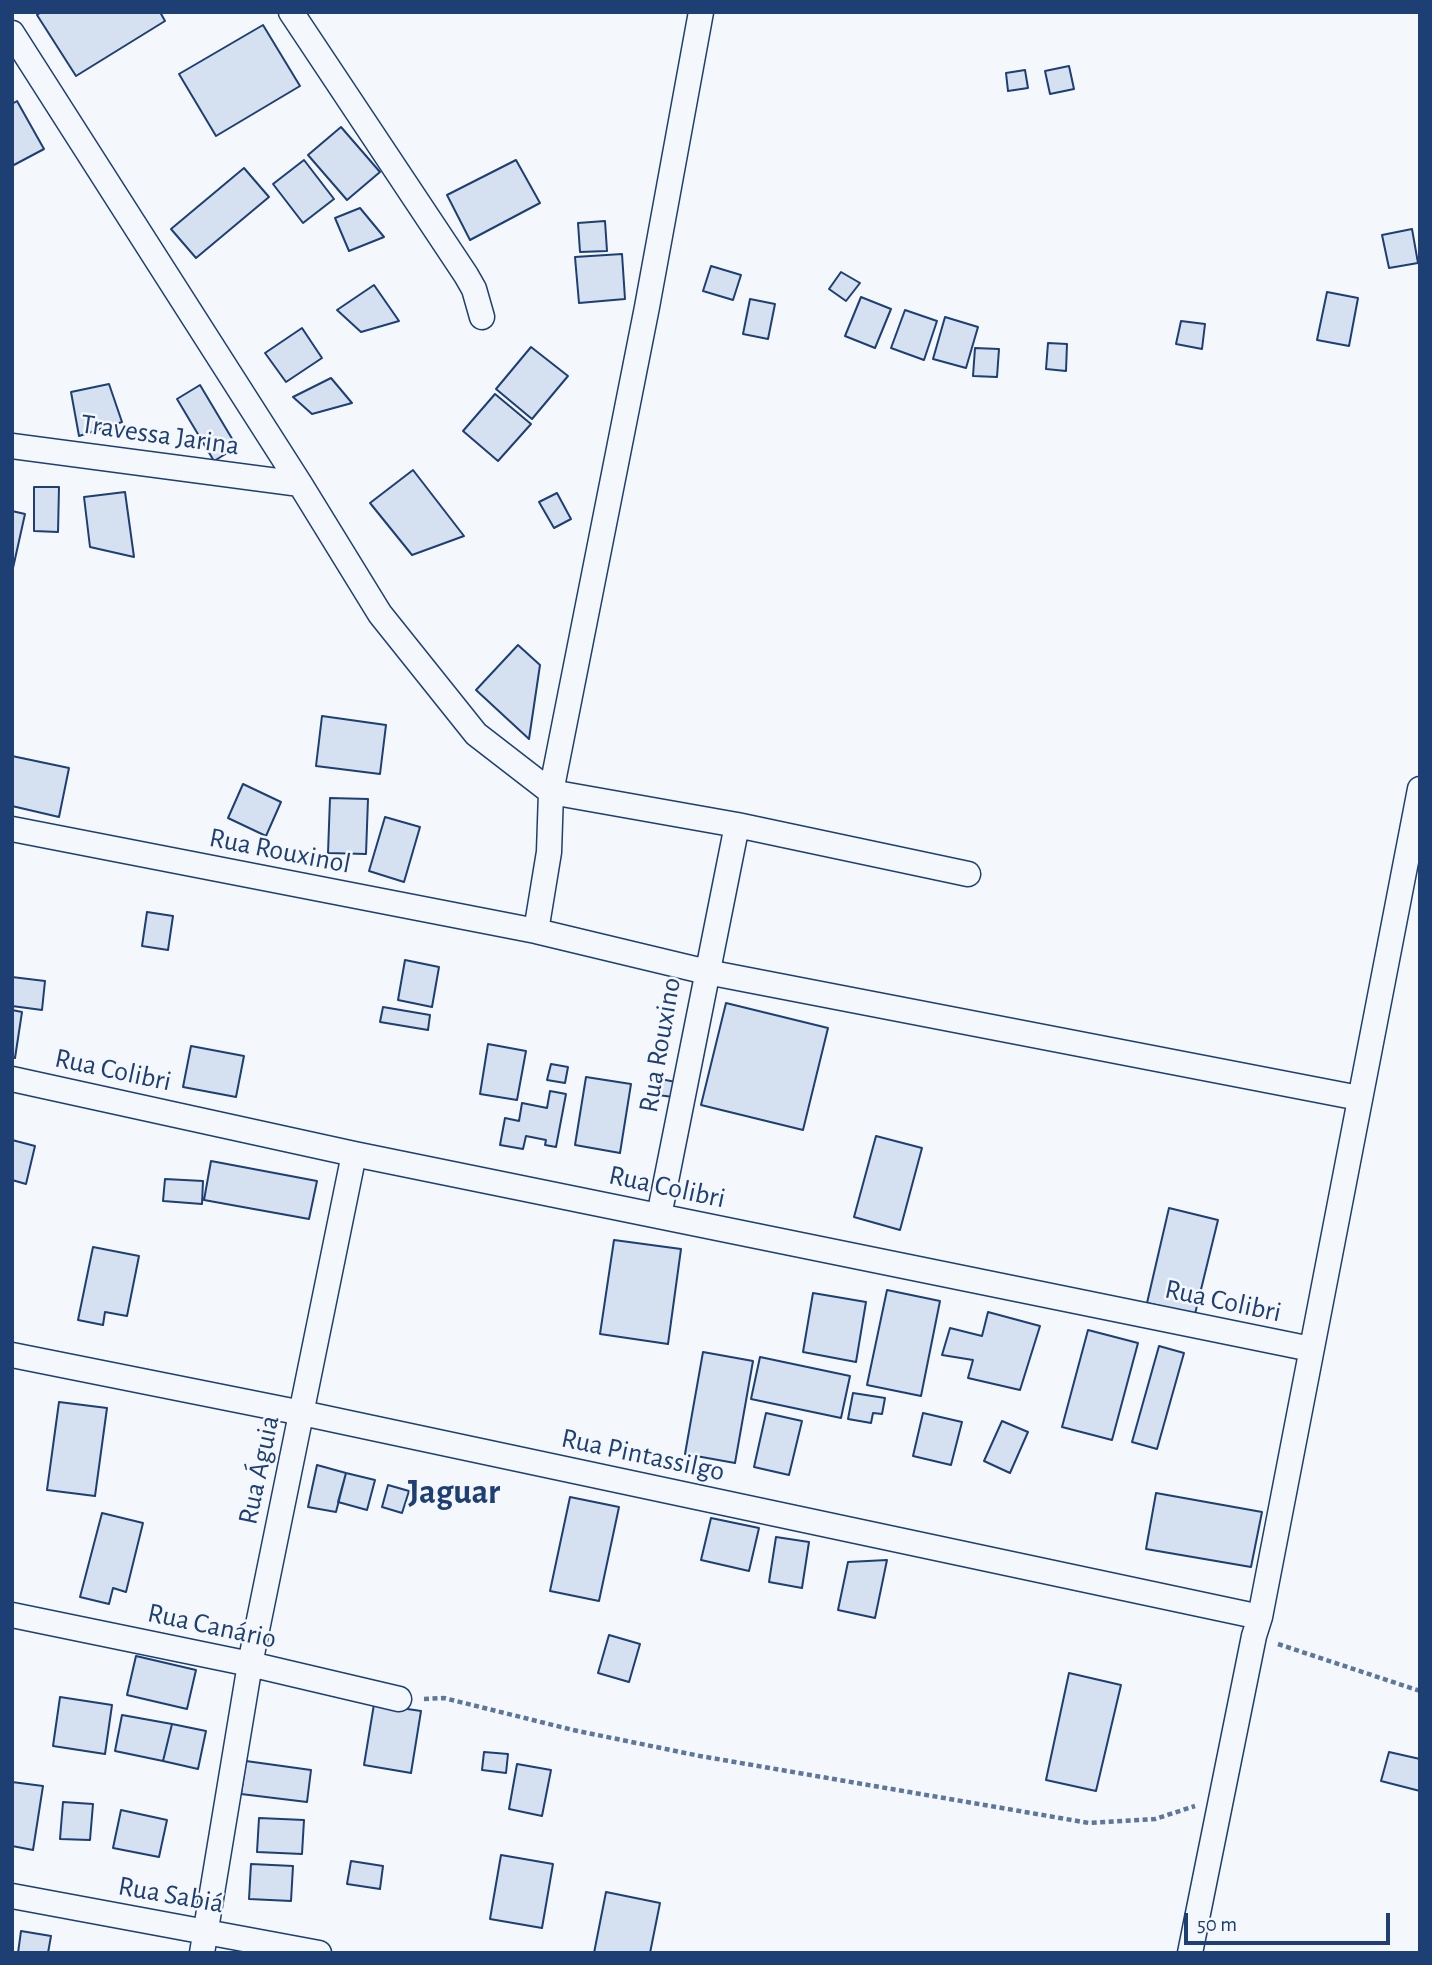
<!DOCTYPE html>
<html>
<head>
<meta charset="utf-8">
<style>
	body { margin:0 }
	#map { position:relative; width:1432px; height:1965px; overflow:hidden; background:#f4f7fb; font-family:"Alegreya Sans",sans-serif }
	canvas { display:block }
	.frame { position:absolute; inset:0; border:14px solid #1d3f73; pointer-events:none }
	.scale { position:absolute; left:1184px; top:1913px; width:206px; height:32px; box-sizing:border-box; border:4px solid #1d3f73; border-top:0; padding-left:9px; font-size:21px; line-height:24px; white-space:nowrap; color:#1d3f73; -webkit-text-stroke:5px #f4f7fb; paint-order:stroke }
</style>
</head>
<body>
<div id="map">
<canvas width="1432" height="1965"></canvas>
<div class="frame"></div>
<div class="scale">50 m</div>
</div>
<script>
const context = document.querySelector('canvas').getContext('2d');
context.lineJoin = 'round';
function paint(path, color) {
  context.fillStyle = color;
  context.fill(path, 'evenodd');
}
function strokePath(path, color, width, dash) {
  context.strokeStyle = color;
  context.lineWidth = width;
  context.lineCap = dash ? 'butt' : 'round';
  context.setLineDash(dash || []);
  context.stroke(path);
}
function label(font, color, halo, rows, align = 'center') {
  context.font = font + ' "Alegreya Sans",sans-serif';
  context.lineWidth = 5;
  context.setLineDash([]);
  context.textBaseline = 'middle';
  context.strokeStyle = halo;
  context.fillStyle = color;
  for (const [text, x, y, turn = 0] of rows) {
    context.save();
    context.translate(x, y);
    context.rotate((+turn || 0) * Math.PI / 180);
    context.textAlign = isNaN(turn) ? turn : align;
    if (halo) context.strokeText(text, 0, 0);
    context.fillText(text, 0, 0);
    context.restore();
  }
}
const building = new Path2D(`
	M 41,12 L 160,12 L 165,21 L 76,76 L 37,15 Z
	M 263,25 L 300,86 L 216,136 L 179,74 Z
	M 1069,66 L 1074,89 L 1050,94 L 1045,71 Z
	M 1025,70 L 1028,88 L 1008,91 L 1006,73 Z
	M 17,101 L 44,149 L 12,166 L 12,104 Z
	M 341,127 L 380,172 L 347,200 L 308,155 Z
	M 304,160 L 334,199 L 303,223 L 273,184 Z
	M 516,160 L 540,203 L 470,240 L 447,195 Z
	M 244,168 L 269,197 L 196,258 L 171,229 Z
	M 360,208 L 384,237 L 349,251 L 335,218 Z
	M 605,221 L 607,251 L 580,252 L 578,223 Z
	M 1412,229 L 1418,263 L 1389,268 L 1382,235 Z
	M 622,254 L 625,299 L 579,303 L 575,257 Z
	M 711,266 L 741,275 L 733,300 L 703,291 Z
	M 841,272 L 860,283 L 846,301 L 829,289 Z
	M 374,285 L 399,321 L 361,332 L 337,310 Z
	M 1327,292 L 1358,298 L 1349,346 L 1317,340 Z
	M 861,297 L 891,309 L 875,348 L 845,336 Z
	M 750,299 L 775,304 L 768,339 L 743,334 Z
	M 905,310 L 937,321 L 924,360 L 891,348 Z
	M 945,317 L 978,327 L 966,368 L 933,359 Z
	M 1181,321 L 1205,324 L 1202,349 L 1176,344 Z
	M 302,328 L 322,358 L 286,382 L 265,353 Z
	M 1048,343 L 1067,344 L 1066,371 L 1046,369 Z
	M 531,347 L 568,376 L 532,419 L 496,389 Z
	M 975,348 L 999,349 L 997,377 L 973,376 Z
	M 331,378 L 352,403 L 312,414 L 293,397 Z
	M 109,384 L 122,422 L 79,436 L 71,392 Z
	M 200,385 L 237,447 L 214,461 L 177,399 Z
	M 495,394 L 531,424 L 498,461 L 463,431 Z
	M 413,470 L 464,536 L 412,555 L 370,503 Z
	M 34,487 L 59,487 L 58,532 L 34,531 Z
	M 125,492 L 134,557 L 90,547 L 84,497 Z
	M 557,493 L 571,519 L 554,528 L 539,502 Z
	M 12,511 L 25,514 L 13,568 L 12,567 Z
	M 518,645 L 540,665 L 529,739 L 476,690 Z
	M 322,716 L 386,725 L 380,774 L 316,766 Z
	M 12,756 L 69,768 L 59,817 L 12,806 Z
	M 243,784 L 281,802 L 266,836 L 228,818 Z
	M 330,798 L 368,799 L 366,854 L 328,853 Z
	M 385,817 L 420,827 L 404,882 L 369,871 Z
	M 147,912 L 173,916 L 168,950 L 142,946 Z
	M 405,960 L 439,967 L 432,1007 L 398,1000 Z
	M 12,977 L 45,981 L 42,1010 L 12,1006 Z
	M 726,1003 L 828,1028 L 803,1130 L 701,1105 Z
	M 383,1007 L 430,1015 L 428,1030 L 380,1022 Z
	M 12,1010 L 22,1012 L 15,1058 L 12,1057 Z
	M 488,1044 L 526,1051 L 517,1100 L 480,1094 Z
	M 191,1046 L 244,1056 L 236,1097 L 183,1087 Z
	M 551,1064 L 568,1067 L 565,1083 L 547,1080 Z
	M 586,1077 L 631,1084 L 620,1153 L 575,1145 Z
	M 660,1079 L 676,1082 L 673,1097 L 658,1095 Z
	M 550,1091 L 566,1094 L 556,1147 L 545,1145 L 546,1140 L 526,1136 L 523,1149 L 500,1145 L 505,1118 L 519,1121 L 522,1103 L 547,1108 Z
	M 876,1136 L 922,1148 L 900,1230 L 854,1217 Z
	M 12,1140 L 35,1146 L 26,1184 L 12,1180 Z
	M 211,1161 L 317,1181 L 309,1219 L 204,1200 Z
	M 165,1179 L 203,1181 L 202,1204 L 163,1201 Z
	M 1169,1208 L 1218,1220 L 1195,1314 L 1147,1303 Z
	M 614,1240 L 681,1249 L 668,1344 L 600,1334 Z
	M 93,1247 L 139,1256 L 127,1316 L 105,1312 L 103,1325 L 78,1320 Z
	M 887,1290 L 940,1301 L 921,1396 L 867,1385 Z
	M 813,1293 L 866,1302 L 856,1362 L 803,1352 Z
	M 988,1312 L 1040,1326 L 1020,1390 L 968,1378 L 973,1360 L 942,1355 L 950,1328 L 982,1336 Z
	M 1088,1330 L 1138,1343 L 1112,1440 L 1062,1427 Z
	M 1159,1346 L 1184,1353 L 1157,1449 L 1132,1442 Z
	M 703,1352 L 753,1361 L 735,1463 L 685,1454 Z
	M 760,1357 L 850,1376 L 841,1418 L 751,1399 Z
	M 853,1393 L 885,1398 L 882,1414 L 873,1413 L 871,1423 L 848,1419 Z
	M 59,1402 L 107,1408 L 95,1496 L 47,1490 Z
	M 766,1413 L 802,1421 L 789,1475 L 754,1467 Z
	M 923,1413 L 962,1422 L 951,1465 L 913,1456 Z
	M 1002,1421 L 1028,1432 L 1010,1473 L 984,1461 Z
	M 317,1465 L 346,1473 L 336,1512 L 308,1507 Z
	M 346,1473 L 375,1480 L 367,1510 L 338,1502 Z
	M 388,1485 L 409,1491 L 402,1513 L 382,1507 Z
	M 1156,1493 L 1262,1512 L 1251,1567 L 1146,1549 Z
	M 570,1497 L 619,1507 L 599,1601 L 550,1591 Z
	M 102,1513 L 143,1523 L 126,1592 L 113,1588 L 109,1604 L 80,1597 Z
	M 711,1518 L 759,1528 L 749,1571 L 701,1560 Z
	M 776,1537 L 809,1542 L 802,1588 L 769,1582 Z
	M 887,1560 L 875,1618 L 838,1610 L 848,1562 Z
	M 609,1635 L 640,1644 L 629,1682 L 598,1673 Z
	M 136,1656 L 196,1670 L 187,1709 L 127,1695 Z
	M 1069,1673 L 1121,1685 L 1096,1791 L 1046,1780 Z
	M 60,1697 L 112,1705 L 105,1754 L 53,1746 Z
	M 374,1704 L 421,1711 L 411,1773 L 364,1765 Z
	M 122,1715 L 172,1724 L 163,1761 L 115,1751 Z
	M 172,1724 L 206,1731 L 198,1769 L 163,1761 Z
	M 484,1752 L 508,1754 L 506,1773 L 482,1770 Z
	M 1389,1752 L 1420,1759 L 1420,1791 L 1381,1781 Z
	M 246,1761 L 311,1770 L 307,1802 L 241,1794 Z
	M 517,1764 L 551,1770 L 542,1816 L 509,1809 Z
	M 12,1782 L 43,1786 L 33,1850 L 12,1846 Z
	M 63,1802 L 93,1804 L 90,1840 L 60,1839 Z
	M 121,1810 L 167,1820 L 159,1857 L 113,1848 Z
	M 259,1818 L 304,1820 L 302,1854 L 257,1852 Z
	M 501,1855 L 553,1864 L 542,1928 L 490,1919 Z
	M 351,1861 L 383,1866 L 380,1889 L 347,1884 Z
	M 251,1864 L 293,1866 L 291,1901 L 249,1899 Z
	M 606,1892 L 660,1903 L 650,1953 L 594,1953 Z
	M 21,1931 L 51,1936 L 48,1953 L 18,1953 Z`);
paint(building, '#d5e0f0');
strokePath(building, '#1d3f73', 2);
const street = new Path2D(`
	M 291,12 L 466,275 L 474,289 L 482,317
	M 12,33 L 300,484 L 380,614 L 476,734 L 551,792 L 737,825 L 659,1216
	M 12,446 L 300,484
	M 737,825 L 968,874
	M 12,829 L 536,931 L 707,972 L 1359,1098
	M 536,931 L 549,852 L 551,792 L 647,307 L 701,12
	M 12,1079 L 354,1154 L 1311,1349
	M 12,1355 L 302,1413 L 1260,1617
	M 12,1615 L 250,1664 L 399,1699
	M 12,1896 L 319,1953
	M 202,1953 L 250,1664 L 354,1154
	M 1190,1953 L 1254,1636 L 1260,1617 L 1420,789`);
strokePath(street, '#1d3f73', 27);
strokePath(new Path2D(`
	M 1278,1644 L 1420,1691
	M 424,1699 L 444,1698 L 573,1730 L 700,1756 L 1089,1823 L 1155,1819 L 1195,1806`), '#5e769c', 4.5, [5, 3.5]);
strokePath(street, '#f4f7fb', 24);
label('28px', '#1d3f73', '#f4f7fb', [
	["Travessa Jarina",160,435,8],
	["Rua Rouxinol",280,851,11],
	["Rua Rouxino",660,1045,-80],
	["Rua Colibri",113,1070,12],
	["Rua Colibri",667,1187,12],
	["Rua Colibri",1223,1301,12],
	["Rua Pintassilgo",643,1455,12],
	["Rua Águia",259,1470,-78],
	["Rua Canário",212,1626,12],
	["Rua Sabiá",171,1895,10]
]);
label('bold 35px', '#1d3f73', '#f4f7fb', [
	["Jaguar",454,1492]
]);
</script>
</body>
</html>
